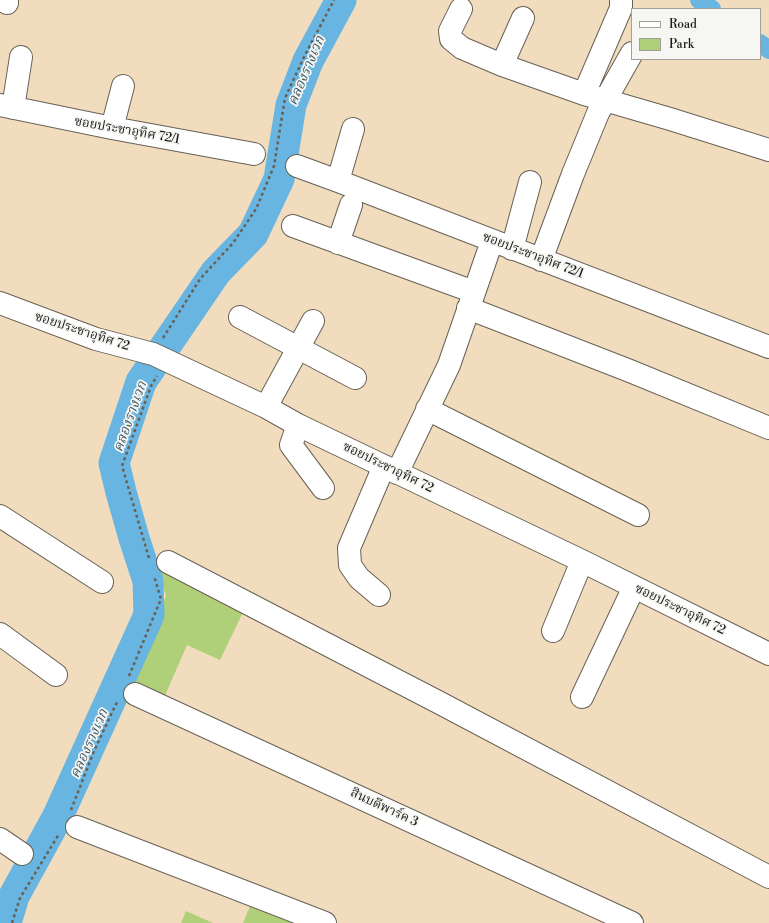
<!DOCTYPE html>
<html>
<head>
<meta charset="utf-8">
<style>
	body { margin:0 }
	#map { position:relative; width:769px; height:923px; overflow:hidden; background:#f1ddbe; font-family:"Libre Bodoni",serif }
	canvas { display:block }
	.legend { position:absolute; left:631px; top:8px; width:130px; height:52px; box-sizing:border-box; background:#f6f6f2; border:1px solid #9f9f9c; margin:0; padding:5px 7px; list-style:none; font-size:12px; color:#1c1c1c }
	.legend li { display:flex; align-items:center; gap:8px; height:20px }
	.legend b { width:20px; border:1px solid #9f9f9c }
</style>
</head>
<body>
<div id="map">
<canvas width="769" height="923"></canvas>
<ul class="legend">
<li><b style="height:5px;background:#fff"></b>Road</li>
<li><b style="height:11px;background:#afd078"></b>Park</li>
</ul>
</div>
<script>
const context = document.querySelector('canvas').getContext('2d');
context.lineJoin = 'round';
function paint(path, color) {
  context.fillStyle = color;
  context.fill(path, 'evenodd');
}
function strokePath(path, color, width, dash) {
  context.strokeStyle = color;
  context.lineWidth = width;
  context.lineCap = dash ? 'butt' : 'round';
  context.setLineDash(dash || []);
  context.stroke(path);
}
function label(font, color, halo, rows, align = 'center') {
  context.font = font + ' "Libre Bodoni","Noto Serif Thai",serif';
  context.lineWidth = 3.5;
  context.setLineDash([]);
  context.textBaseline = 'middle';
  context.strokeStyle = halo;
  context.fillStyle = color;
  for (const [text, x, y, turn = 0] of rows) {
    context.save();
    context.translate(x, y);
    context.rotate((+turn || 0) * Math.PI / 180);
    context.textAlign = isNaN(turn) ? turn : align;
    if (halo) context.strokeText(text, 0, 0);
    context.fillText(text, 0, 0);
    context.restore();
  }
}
paint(new Path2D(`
	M 155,560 L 246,606 L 220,660 L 187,645 L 164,698 L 130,685 L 166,596 Z
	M 250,906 L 296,923 L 243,923 Z
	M 186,911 L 213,923 L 181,923 Z`), '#afd078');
strokePath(new Path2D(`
	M 699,0 L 712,9
	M 760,43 L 769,50`), '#69b5e2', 18);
strokePath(new Path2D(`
	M 6,923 L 14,896 L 58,816 L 149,615 L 148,581 L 134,538 L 121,492 L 114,463 L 141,382 L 216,272 L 253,234 L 279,179 L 291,105 L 308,61 L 341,0`), '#69b5e2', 31);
const minor = new Path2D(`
	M 7,3 L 7,0
	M 461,9 L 450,31 L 451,39 L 462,48 L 502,65 L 584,94 L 670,119 L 769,150
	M 502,65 L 523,18
	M 584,94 L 621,8 L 621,0
	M 0,105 L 112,128 L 254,154
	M 13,108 L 21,57
	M 112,128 L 123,86
	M 297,166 L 338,181 L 769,347
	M 338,181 L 353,129
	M 293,226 L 474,292
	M 338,243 L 351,205
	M 512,249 L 530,182
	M 541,260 L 573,174 L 598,113 L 632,53
	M 0,303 L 96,339 L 153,354 L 266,407 L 298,425 L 582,561 L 769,654
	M 468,308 L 630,371 L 769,428
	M 240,317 L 355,378
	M 266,407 L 313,321
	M 427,409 L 638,515
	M 298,425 L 291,445 L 323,488
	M 397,473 L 449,365 L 492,241
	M 0,516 L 102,582
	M 168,562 L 440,703 L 769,877
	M 379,595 L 359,578 L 350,565 L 349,548 L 384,466
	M 553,631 L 582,561
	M 0,634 L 56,675
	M 135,694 L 632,923
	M 582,697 L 634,587
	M 77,827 L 325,923
	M 0,839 L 22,854`);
strokePath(minor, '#676055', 24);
strokePath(new Path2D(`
	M 163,338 L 200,279 L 233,243 L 256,209 L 274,166 L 285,98 L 305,55 L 334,0
	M 149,558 L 122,466 L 151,386 L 157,376
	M 129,676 L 161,599 L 154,576
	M 71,810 L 94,751 L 117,702
	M 12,923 L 20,898 L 59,834`), '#676055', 2.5, [3, 3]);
strokePath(minor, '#fff', 22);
label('13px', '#1c1c1c', '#f6f6f2', [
	["ซอยประชาอุทิศ 72/1",127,131,10],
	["ซอยประชาอุทิศ 72/1",533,256,21],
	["ซอยประชาอุทิศ 72",82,332,18],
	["ซอยประชาอุทิศ 72",388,468,26],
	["ซอยประชาอุทิศ 72",680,610,26],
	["สินบดีพาร์ค 3",384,808,25]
]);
label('italic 14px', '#3b596b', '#f6f6f2', [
	["คลองรางเวก",307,71,-67],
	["คลองรางเวก",131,417,-70],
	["คลองรางเวก",90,744,-66]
]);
</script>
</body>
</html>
